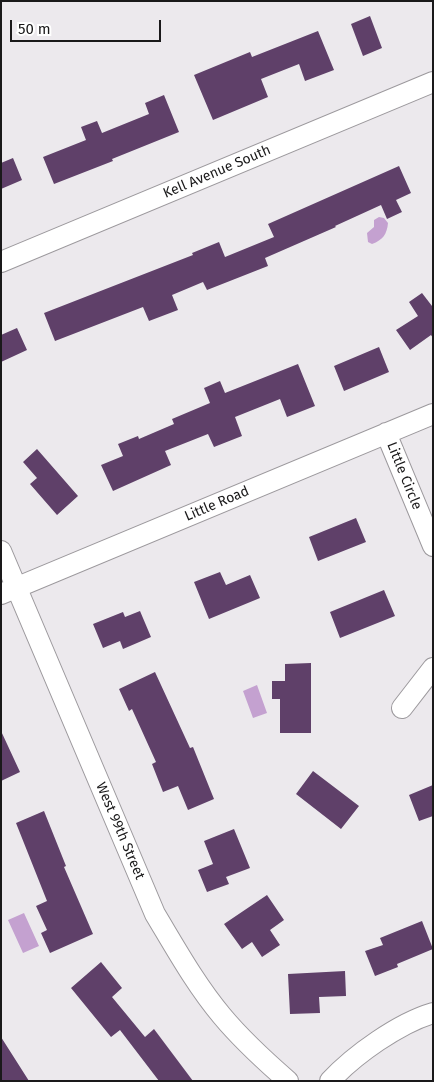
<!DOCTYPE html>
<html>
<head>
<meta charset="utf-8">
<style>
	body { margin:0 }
	#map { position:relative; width:434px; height:1082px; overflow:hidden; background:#ece9ed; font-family:"Fira Sans",sans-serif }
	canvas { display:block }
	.frame { position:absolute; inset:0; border:2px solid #1a191a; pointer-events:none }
	.scale { position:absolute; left:10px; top:20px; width:151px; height:22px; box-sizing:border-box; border:2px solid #1a191a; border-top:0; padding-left:6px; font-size:15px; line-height:18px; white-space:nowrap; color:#1a191a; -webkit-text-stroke:4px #fff; paint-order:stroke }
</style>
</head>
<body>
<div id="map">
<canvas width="434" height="1082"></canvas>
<div class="frame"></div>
<div class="scale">50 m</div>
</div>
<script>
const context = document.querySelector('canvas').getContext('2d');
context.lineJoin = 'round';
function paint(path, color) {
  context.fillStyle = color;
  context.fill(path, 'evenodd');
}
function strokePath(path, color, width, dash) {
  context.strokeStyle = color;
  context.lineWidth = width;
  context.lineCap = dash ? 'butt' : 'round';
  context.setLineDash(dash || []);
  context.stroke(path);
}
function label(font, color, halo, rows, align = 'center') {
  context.font = font + ' "Fira Sans",sans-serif';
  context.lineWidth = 5;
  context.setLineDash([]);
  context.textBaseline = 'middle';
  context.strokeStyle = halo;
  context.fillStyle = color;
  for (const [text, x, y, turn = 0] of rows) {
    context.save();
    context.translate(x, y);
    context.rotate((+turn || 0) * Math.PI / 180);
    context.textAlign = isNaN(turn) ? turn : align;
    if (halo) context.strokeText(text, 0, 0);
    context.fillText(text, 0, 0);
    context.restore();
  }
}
paint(new Path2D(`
	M 379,217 L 384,218 L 388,223 C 387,234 383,240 372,244 L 368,242 L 367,233 L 374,227 L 374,220 Z
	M 257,685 L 267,713 L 253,718 L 243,691 Z
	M 24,913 L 39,946 L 23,953 L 8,920 Z`), '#c4a1d0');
paint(new Path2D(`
	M 370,16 L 382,48 L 363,56 L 351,24 Z
	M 318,31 L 334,70 L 305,81 L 299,64 L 261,79 L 268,97 L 213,120 L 194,75 L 250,52 L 252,57 Z
	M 164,95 L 179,132 L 112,159 L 113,161 L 54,184 L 43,157 L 86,140 L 81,127 L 97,121 L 102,133 L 149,114 L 145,103 Z
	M 13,158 L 22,180 L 1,189 L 1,163 Z
	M 399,166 L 411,193 L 396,200 L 402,212 L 387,219 L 381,205 L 335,226 L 336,227 L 265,258 L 268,266 L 207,290 L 203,282 L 172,295 L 178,310 L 149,321 L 143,307 L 55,341 L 44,313 L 193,255 L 192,253 L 219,242 L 225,257 L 274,237 L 268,224 Z
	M 422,293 L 432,306 L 433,306 L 433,338 L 431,335 L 410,350 L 396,330 L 418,316 L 409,302 Z
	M 17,328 L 27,350 L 1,362 L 1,335 Z
	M 379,347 L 389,372 L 344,391 L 334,366 Z
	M 298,364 L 315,406 L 287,417 L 280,399 L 235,417 L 242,436 L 214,447 L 208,434 L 165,451 L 171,465 L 113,491 L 101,465 L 123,456 L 118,444 L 138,436 L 139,439 L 174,424 L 172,419 L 210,403 L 204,388 L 220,381 L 225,393 Z
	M 37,449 L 78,496 L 57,515 L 30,484 L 37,478 L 23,462 Z
	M 356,518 L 366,542 L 318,561 L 309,537 Z
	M 220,572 L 226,585 L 250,575 L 260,598 L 209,619 L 194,582 Z
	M 384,590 L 395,616 L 340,638 L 330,612 Z
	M 140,611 L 151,637 L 123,649 L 120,641 L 103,648 L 93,624 L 123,612 L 125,617 Z
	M 311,663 L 311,733 L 280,733 L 280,699 L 272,699 L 272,681 L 285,681 L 285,664 Z
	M 155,672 L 190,748 L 193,747 L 214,799 L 188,810 L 178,786 L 163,792 L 152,764 L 156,762 L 132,709 L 129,711 L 119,689 Z
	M 1,731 L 20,772 L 1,781 Z
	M 313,771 L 359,806 L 341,829 L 296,794 Z
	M 433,785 L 433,816 L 419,821 L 409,795 Z
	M 44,811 L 66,866 L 64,867 L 93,934 L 50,953 L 41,933 L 47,930 L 36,906 L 47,901 L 16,823 Z
	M 234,829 L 250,868 L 226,877 L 229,884 L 207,892 L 198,870 L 213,864 L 204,841 Z
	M 267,895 L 284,920 L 270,930 L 280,945 L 262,957 L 252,942 L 242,949 L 224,924 Z
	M 422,921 L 433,949 L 397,964 L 398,967 L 375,976 L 365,951 L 383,945 L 380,938 Z
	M 101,962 L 122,988 L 112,997 L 145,1037 L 154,1029 L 193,1081 L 159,1081 L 120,1030 L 111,1037 L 71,988 Z
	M 345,971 L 346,996 L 319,997 L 320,1013 L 290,1014 L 288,974 Z
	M 1,1037 L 29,1081 L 1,1081 Z`), '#5f4069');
const street = new Path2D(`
	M 1,262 L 433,82
	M 386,433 L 433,546
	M 1,551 L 155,914 C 176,949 196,985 222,1016 C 242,1040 265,1061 288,1081
	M 1,594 L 433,414
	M 402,708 L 433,668
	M 330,1081 C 354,1055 399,1023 433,1013`);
strokePath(street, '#9c999d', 22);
strokePath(street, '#fff', 20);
label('14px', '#1a191a', '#fff', [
	["Kell Avenue South",217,172,-23],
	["Little Circle",404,476,68],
	["Little Road",217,504,-23],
	["West 99th Street",120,831,67]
]);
</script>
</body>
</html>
